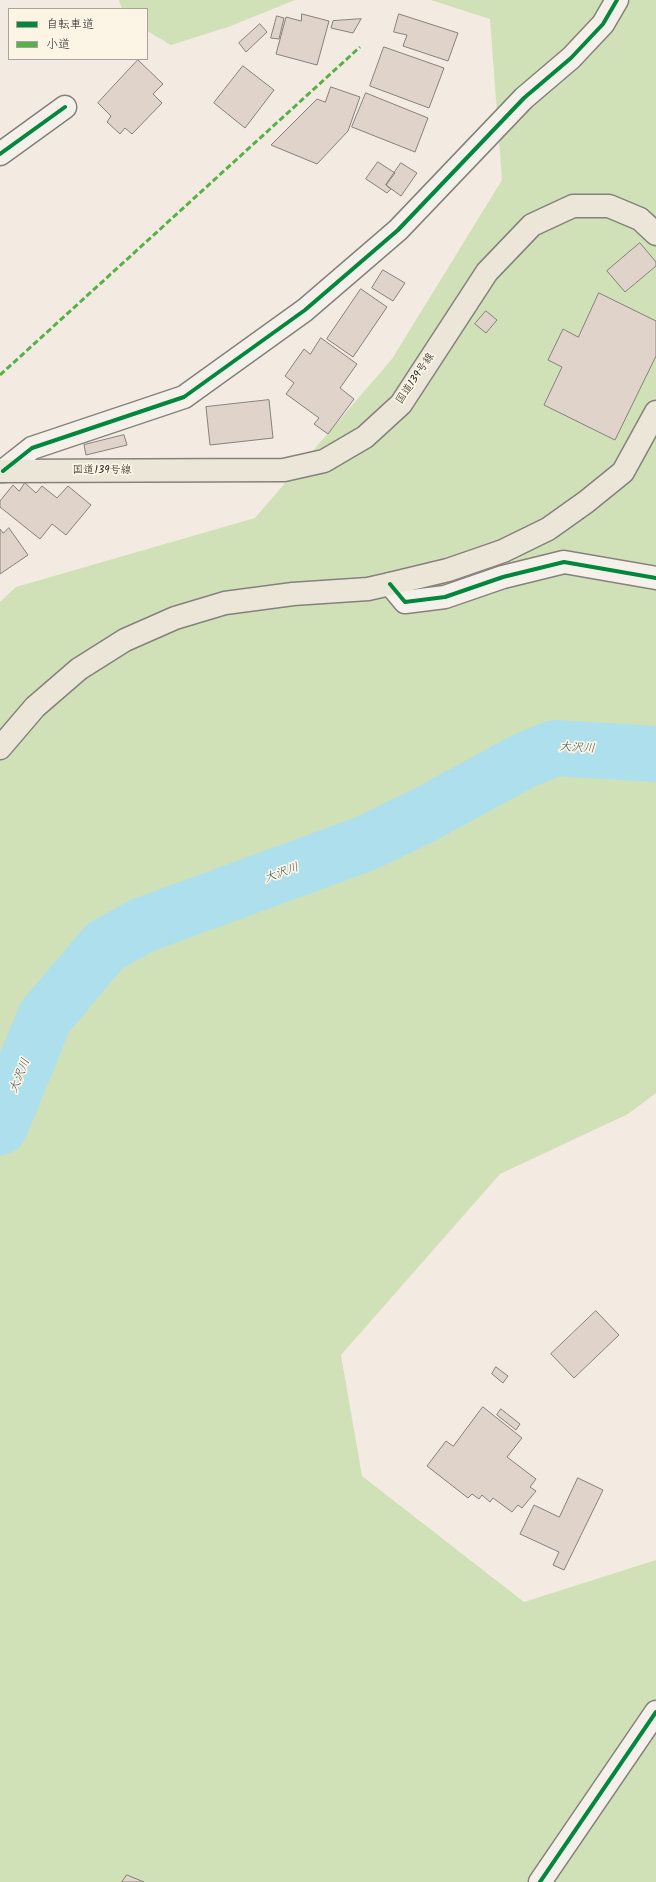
<!DOCTYPE html>
<html>
<head>
<meta charset="utf-8">
<style>
	body { margin:0 }
	#map { position:relative; width:656px; height:1882px; overflow:hidden; background:#f3eae1; font-family:Kalam,"Klee One",sans-serif }
	canvas { display:block }
	.legend { position:absolute; left:8px; top:8px; width:140px; height:52px; box-sizing:border-box; background:#fcf5e5; border:1px solid #a8a49b; margin:0; padding:5px 7px; list-style:none; font-size:12px; color:#2b2b2b }
	.legend li { display:flex; align-items:center; gap:8px; height:20px }
	.legend b { width:20px; border:1px solid #a8a49b }
</style>
</head>
<body>
<div id="map">
<canvas width="656" height="1882"></canvas>
<ul class="legend">
<li><b style="height:5px;background:#00873e"></b>自転車道</li>
<li><b style="height:5px;background:#56b246"></b>小道</li>
</ul>
</div>
<script>
const context = document.querySelector('canvas').getContext('2d');
context.lineJoin = 'round';
function paint(path, color) {
  context.fillStyle = color;
  context.fill(path, 'evenodd');
}
function strokePath(path, color, width, dash) {
  context.strokeStyle = color;
  context.lineWidth = width;
  context.lineCap = dash ? 'butt' : 'round';
  context.setLineDash(dash || []);
  context.stroke(path);
}
function label(font, color, halo, rows, align = 'center') {
  context.font = font + ' Kalam,"Klee One",sans-serif';
  context.lineWidth = 3.5;
  context.setLineDash([]);
  context.textBaseline = 'middle';
  context.strokeStyle = halo;
  context.fillStyle = color;
  for (const [text, x, y, turn = 0] of rows) {
    context.save();
    context.translate(x, y);
    context.rotate((+turn || 0) * Math.PI / 180);
    context.textAlign = isNaN(turn) ? turn : align;
    if (halo) context.strokeText(text, 0, 0);
    context.fillText(text, 0, 0);
    context.restore();
  }
}
paint(new Path2D(`
	M 119,0 L 295,0 L 228,27 L 171,45 L 147,31 L 147,9 L 122,9 Z
	M 431,0 L 656,0 L 656,1093 L 628,1114 L 500,1174 L 341,1355 L 362,1476 L 524,1602 L 656,1560 L 656,1882 L 0,1882 L 0,602 L 16,587 L 255,518 L 392,359 L 502,180 L 490,19 Z`), '#d0e1b7');
strokePath(new Path2D(`
	M 0,1127 L 45,1017 L 105,946 L 143,925 L 364,844 L 426,814 L 523,761 L 555,748 L 656,754`), '#aedfed', 56);
const building = new Path2D(`
	M 302,14 L 329,21 L 317,65 L 276,54 L 286,17 L 301,21 Z
	M 399,14 L 458,33 L 448,61 L 403,46 L 407,35 L 394,32 Z
	M 277,16 L 284,18 L 279,39 L 271,38 Z
	M 361,19 L 353,33 L 331,28 L 333,21 Z
	M 260,24 L 267,32 L 246,52 L 239,43 Z
	M 384,47 L 444,68 L 429,108 L 370,86 Z
	M 138,60 L 163,84 L 153,94 L 162,103 L 132,134 L 125,128 L 120,134 L 107,122 L 111,116 L 98,103 Z
	M 243,66 L 274,90 L 245,128 L 214,103 Z
	M 331,87 L 360,97 L 348,131 L 317,164 L 271,145 L 317,99 L 325,102 Z
	M 366,93 L 428,118 L 415,152 L 352,127 Z
	M 378,162 L 395,173 L 386,185 L 391,189 L 387,193 L 366,179 Z
	M 401,163 L 417,173 L 401,196 L 386,185 Z
	M 640,243 L 656,262 L 656,266 L 625,292 L 607,271 Z
	M 383,270 L 405,283 L 393,301 L 372,288 Z
	M 361,289 L 387,307 L 353,357 L 327,339 Z
	M 599,293 L 656,321 L 656,356 L 615,440 L 544,405 L 562,367 L 548,360 L 563,329 L 578,337 Z
	M 486,311 L 497,320 L 486,333 L 475,324 Z
	M 321,338 L 357,364 L 340,388 L 354,399 L 328,434 L 314,424 L 319,418 L 286,394 L 294,383 L 285,376 L 304,349 L 310,354 Z
	M 269,400 L 273,438 L 210,445 L 206,407 Z
	M 124,435 L 127,445 L 86,455 L 84,445 Z
	M 25,483 L 36,493 L 42,486 L 57,498 L 68,486 L 91,505 L 66,535 L 52,524 L 40,539 L 0,507 L 0,501 L 13,485 L 19,491 Z
	M 9,528 L 28,555 L 0,574 L 0,529 L 3,533 Z
	M 596,1311 L 619,1335 L 574,1378 L 551,1354 Z
	M 496,1367 L 508,1376 L 503,1383 L 492,1374 Z
	M 483,1407 L 522,1438 L 507,1457 L 536,1479 L 530,1487 L 536,1491 L 522,1508 L 518,1505 L 512,1512 L 493,1498 L 490,1502 L 482,1495 L 479,1499 L 472,1494 L 468,1498 L 427,1466 L 446,1441 L 453,1446 Z
	M 501,1409 L 520,1424 L 516,1430 L 497,1415 Z
	M 578,1478 L 603,1490 L 564,1570 L 553,1565 L 559,1552 L 520,1534 L 534,1505 L 559,1517 Z
	M 127,1875 L 144,1882 L 122,1882 Z`);
paint(building, '#e0d3c9');
strokePath(building, '#85817d', 1);
const street = new Path2D(`
	M 0,154 L 65,107
	M 3,471 L 32,448 L 184,397 L 305,310 L 398,230 L 524,98 L 571,58 L 603,24 L 617,0
	M 390,584 L 405,602 L 445,597 L 503,577 L 564,562 L 656,578
	M 540,1882 L 656,1712`);
const highway = new Path2D(`
	M 0,471 L 284,470 L 324,461 L 365,437 L 401,404 L 487,272 L 532,225 L 573,206 L 609,206 L 640,219 L 656,234
	M 0,748 L 35,707 L 79,669 L 125,640 L 175,618 L 225,603 L 293,594 L 368,589 L 390,584 L 448,570 L 503,551 L 548,529 L 586,502 L 623,472 L 656,412`);
strokePath(street, '#85817d', 25);
strokePath(highway, '#85817d', 25);
strokePath(street, '#f5f1ea', 22);
strokePath(highway, '#ebe6d8', 22);
strokePath(new Path2D(`
	M 0,375 L 360,47`), '#56b246', 3, [6, 3]);
strokePath(new Path2D(`
	M 0,154 L 65,107
	M 3,471 L 32,448 L 184,397 L 305,310 L 398,230 L 524,98 L 571,58 L 603,24 L 617,0
	M 390,584 L 405,602 L 445,597 L 503,577 L 564,562 L 656,578
	M 540,1882 L 656,1712`), '#00873e', 4);
label('11px', '#2b2b2b', '#fcf5e5', [
	["国道139号線",416,379,-56],
	["国道139号線",102,471]
]);
label('italic 12px', '#44575d', '#fcf5e5', [
	["大沢川",577,749,3],
	["大沢川",282,874,-20],
	["大沢川",21,1076,-68]
]);
</script>
</body>
</html>
